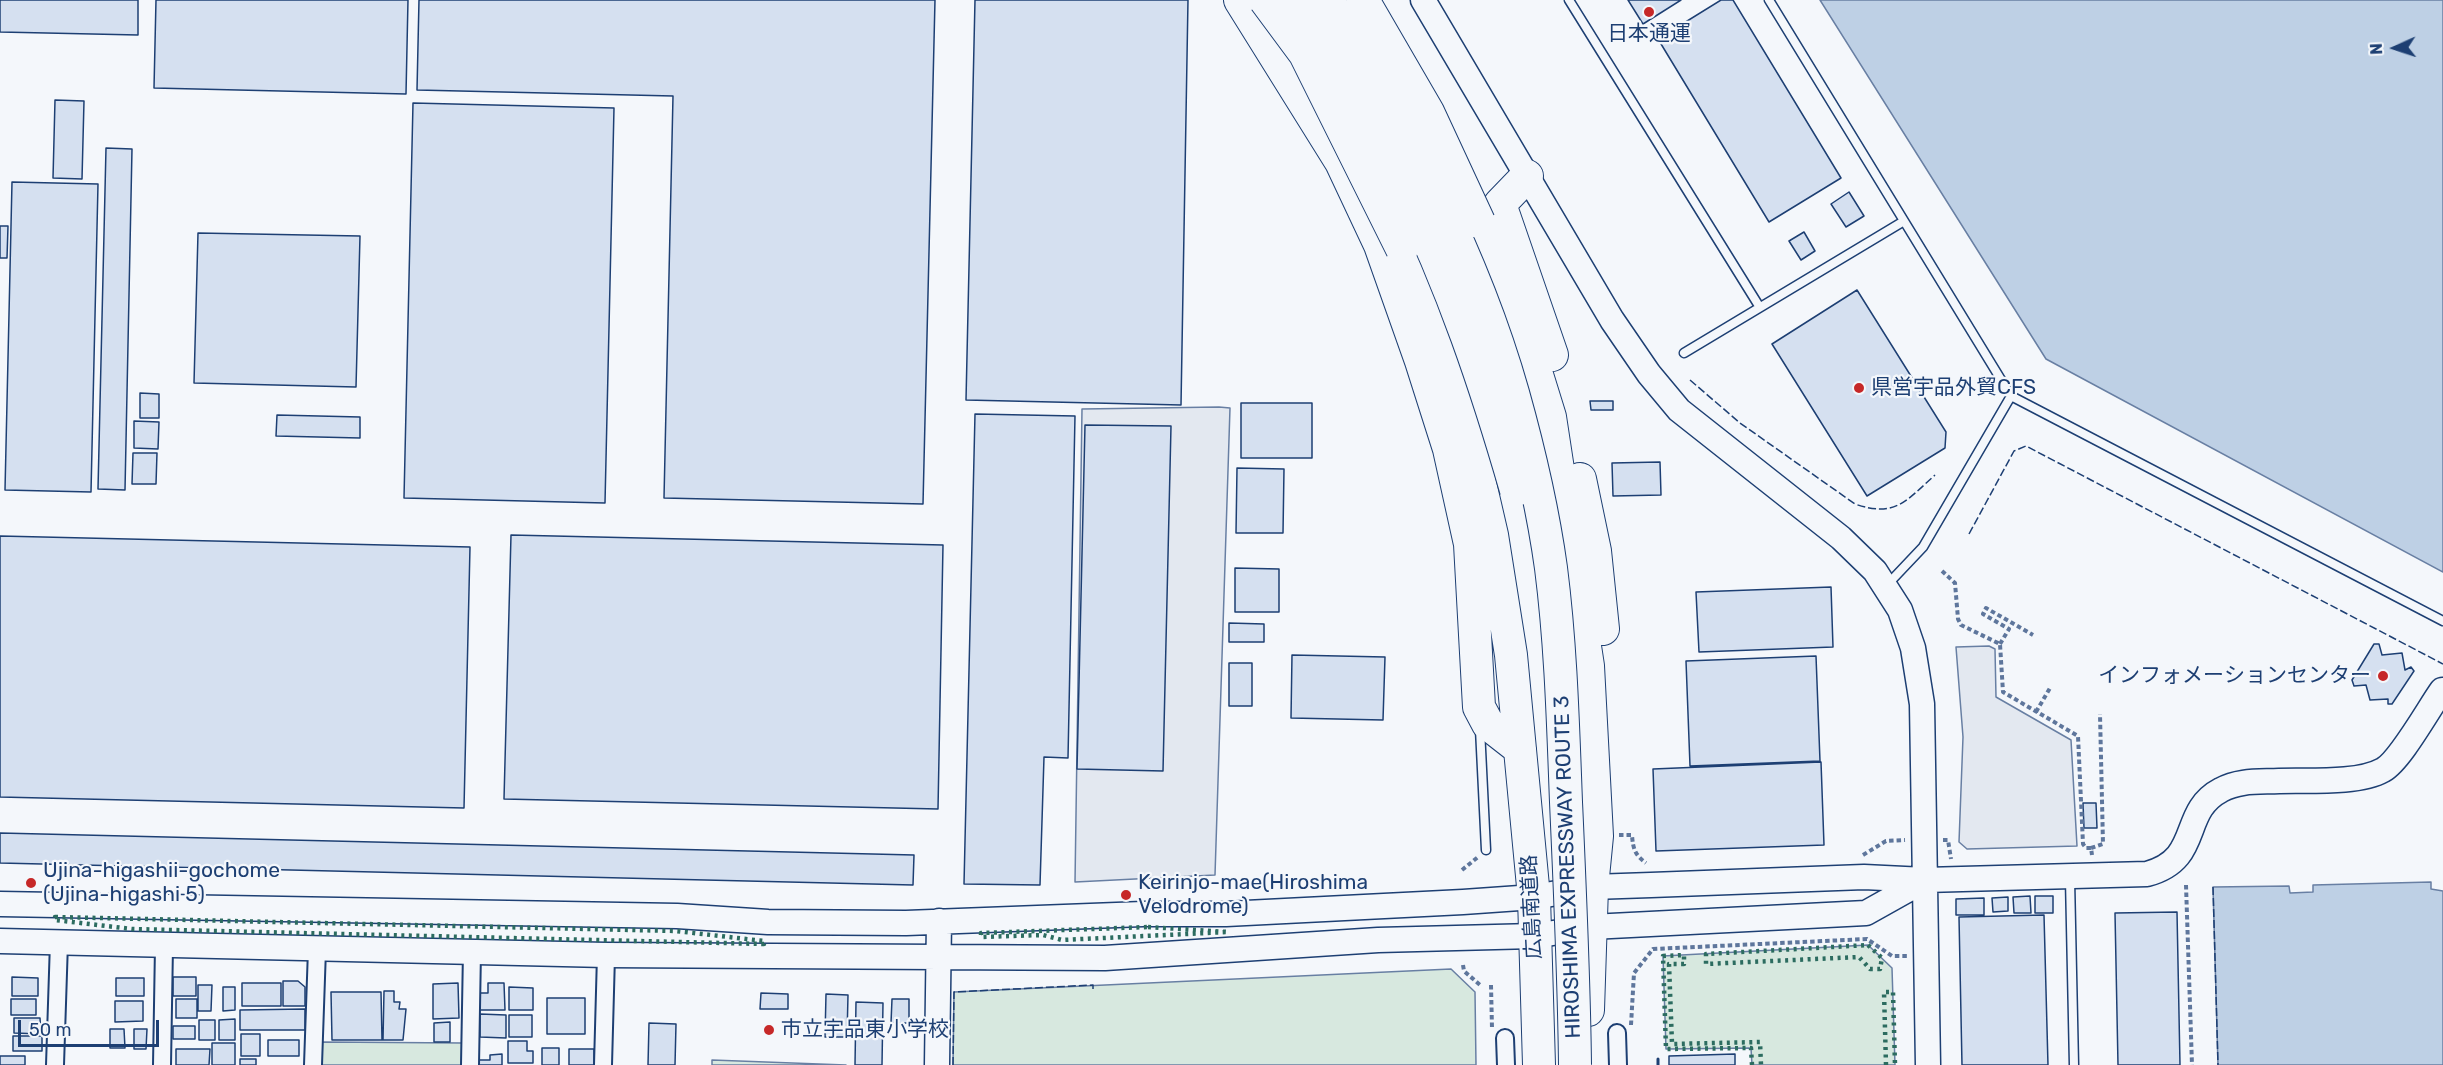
<!DOCTYPE html>
<html>
<head>
<meta charset="utf-8">
<style>
	body { margin:0 }
	#map { position:relative; width:2443px; height:1065px; overflow:hidden; background:#f4f7fb; font-family:Rubik,sans-serif }
	canvas { display:block }
	.north { position:absolute; left:2365px; top:18px; width:60px; height:60px; -webkit-text-stroke:4px #f4f7fb; paint-order:stroke; rotate:267deg; font-size:16px; font-weight:700; line-height:24px; text-align:center; color:#1d3f73 }
	.north::after { content:''; display:block; margin:auto; width:21px; height:27px; background:#1d3f73; clip-path:polygon(50% 0,100% 100%,50% 72%,0 100%) }
	.scale { position:absolute; left:18px; top:1020px; width:141px; height:27px; box-sizing:border-box; border:3px solid #1d3f73; border-top:0; padding-left:8px; font-size:18px; line-height:21px; white-space:nowrap; color:#1d3f73; -webkit-text-stroke:4px #f4f7fb; paint-order:stroke }
</style>
</head>
<body>
<div id="map">
<canvas width="2443" height="1065"></canvas>
<div class="north">N</div>
<div class="scale">50 m</div>
</div>
<script>
const context = document.querySelector('canvas').getContext('2d');
context.lineJoin = 'round';
function paint(path, color) {
  context.fillStyle = color;
  context.fill(path, 'evenodd');
}
function strokePath(path, color, width, dash) {
  context.strokeStyle = color;
  context.lineWidth = width;
  context.lineCap = dash ? 'butt' : 'round';
  context.setLineDash(dash || []);
  context.stroke(path);
}
function label(font, color, halo, rows, align = 'center') {
  context.font = font + ' Rubik,"Noto Sans JP",sans-serif';
  context.lineWidth = 4.5;
  context.setLineDash([]);
  context.textBaseline = 'middle';
  context.strokeStyle = halo;
  context.fillStyle = color;
  for (const [text, x, y, turn = 0] of rows) {
    context.save();
    context.translate(x, y);
    context.rotate((+turn || 0) * Math.PI / 180);
    context.textAlign = isNaN(turn) ? turn : align;
    if (halo) context.strokeText(text, 0, 0);
    context.fillText(text, 0, 0);
    context.restore();
  }
}
const green = new Path2D(`
	M 1868,945 L 1892,968 L 1895,1065 L 1752,1065 L 1751,1048 L 1666,1049 L 1663,956 Z
	M 1451,969 L 1475,992 L 1476,1065 L 953,1065 L 954,992 Z
	M 322,1042 L 463,1043 L 463,1065 L 321,1065 Z
	M 712,1060 L 846,1065 L 712,1065 Z`);
paint(green, '#d7e8df');
strokePath(green, '#687fa3', 1.5);
const parking = new Path2D(`
	M 1219,407 L 1230,408 L 1215,875 L 1075,882 L 1082,409 Z
	M 1989,646 L 1995,649 L 1996,697 L 2071,740 L 2077,846 L 1967,849 L 1959,842 L 1963,737 L 1956,647 Z`);
paint(parking, '#e3e8f0');
strokePath(parking, '#687fa3', 1.5);
const water = new Path2D(`
	M 1820,0 L 2443,0 L 2443,572 L 2046,359 Z
	M 2431,882 L 2431,889 L 2443,891 L 2443,1065 L 2218,1065 L 2213,887 L 2289,886 L 2290,893 L 2313,892 L 2313,885 Z`);
paint(water, '#bed0e5');
strokePath(water, '#687fa3', 1.5);
const building = new Path2D(`
	M 0,0 L 138,0 L 138,35 L 0,32 Z
	M 156,0 L 408,0 L 406,94 L 154,88 Z
	M 419,0 L 935,0 L 923,504 L 664,498 L 673,96 L 417,90 Z
	M 975,0 L 1188,0 L 1181,405 L 966,400 Z
	M 1628,0 L 1681,0 L 1643,24 Z
	M 1721,0 L 1733,0 L 1841,178 L 1769,222 L 1658,39 Z
	M 55,100 L 84,101 L 82,179 L 53,178 Z
	M 413,103 L 614,108 L 605,503 L 404,498 Z
	M 106,148 L 132,149 L 125,490 L 98,489 Z
	M 12,182 L 98,184 L 91,492 L 5,490 Z
	M 1849,192 L 1864,216 L 1846,227 L 1831,204 Z
	M 0,226 L 8,226 L 7,258 L 0,258 Z
	M 1804,232 L 1815,251 L 1801,260 L 1789,241 Z
	M 198,233 L 360,236 L 356,387 L 194,383 Z
	M 1857,290 L 1946,432 L 1945,448 L 1867,496 L 1772,344 Z
	M 140,393 L 159,394 L 159,418 L 140,418 Z
	M 1590,401 L 1613,401 L 1613,410 L 1591,410 Z
	M 1241,403 L 1312,403 L 1312,458 L 1241,458 Z
	M 975,414 L 1075,416 L 1068,758 L 1044,757 L 1040,885 L 964,884 Z
	M 277,415 L 360,417 L 360,438 L 276,436 Z
	M 134,421 L 159,422 L 158,449 L 134,448 Z
	M 1085,425 L 1171,426 L 1163,771 L 1077,769 Z
	M 133,453 L 157,453 L 156,484 L 132,484 Z
	M 1660,462 L 1661,495 L 1613,496 L 1612,463 Z
	M 1237,468 L 1284,469 L 1283,533 L 1236,533 Z
	M 511,535 L 943,545 L 938,809 L 504,799 Z
	M 0,536 L 470,547 L 464,808 L 0,797 Z
	M 1235,568 L 1279,569 L 1279,612 L 1235,612 Z
	M 1831,587 L 1833,647 L 1699,652 L 1696,592 Z
	M 1229,623 L 1264,624 L 1264,642 L 1229,642 Z
	M 2374,644 L 2379,644 L 2382,655 L 2402,653 L 2405,670 L 2411,667 L 2414,671 L 2392,704 L 2388,704 L 2388,699 L 2370,700 L 2366,685 L 2354,686 L 2352,680 Z
	M 1292,655 L 1385,657 L 1383,720 L 1291,718 Z
	M 1816,656 L 1820,761 L 1690,766 L 1686,661 Z
	M 1229,663 L 1252,663 L 1252,706 L 1229,706 Z
	M 1821,762 L 1824,845 L 1656,851 L 1653,769 Z
	M 2083,803 L 2096,803 L 2097,828 L 2084,828 Z
	M 0,833 L 914,855 L 913,885 L 0,863 Z
	M 2030,896 L 2031,913 L 2014,913 L 2013,897 Z
	M 2035,896 L 2053,896 L 2053,913 L 2035,913 Z
	M 2008,897 L 2008,911 L 1993,912 L 1992,898 Z
	M 1984,898 L 1984,915 L 1956,915 L 1956,899 Z
	M 2177,912 L 2180,1065 L 2118,1065 L 2115,913 Z
	M 2044,915 L 2048,1065 L 1962,1065 L 1959,917 Z
	M 12,977 L 38,978 L 38,996 L 12,996 Z
	M 173,977 L 196,977 L 196,996 L 173,996 Z
	M 116,978 L 144,978 L 144,996 L 116,996 Z
	M 283,981 L 298,981 L 305,987 L 305,1006 L 283,1006 Z
	M 242,983 L 281,983 L 281,1006 L 242,1006 Z
	M 458,983 L 459,1018 L 433,1019 L 433,984 Z
	M 488,983 L 504,983 L 505,1010 L 480,1010 L 480,993 L 488,993 Z
	M 198,985 L 212,985 L 211,1011 L 198,1011 Z
	M 223,987 L 235,987 L 235,1010 L 223,1011 Z
	M 509,987 L 533,988 L 533,1010 L 509,1010 Z
	M 384,991 L 394,991 L 394,1002 L 400,1002 L 399,1009 L 406,1009 L 403,1040 L 383,1040 Z
	M 331,992 L 381,992 L 382,1040 L 332,1040 Z
	M 761,993 L 788,994 L 788,1009 L 760,1009 Z
	M 826,994 L 848,995 L 847,1037 L 825,1037 Z
	M 547,998 L 585,998 L 585,1034 L 547,1034 Z
	M 11,999 L 36,999 L 36,1015 L 11,1015 Z
	M 176,999 L 197,999 L 197,1018 L 176,1018 Z
	M 892,999 L 909,999 L 909,1023 L 891,1023 Z
	M 115,1001 L 143,1001 L 143,1021 L 115,1022 Z
	M 856,1002 L 883,1003 L 882,1065 L 855,1065 Z
	M 305,1009 L 305,1030 L 240,1030 L 240,1010 Z
	M 480,1014 L 506,1015 L 506,1038 L 480,1037 Z
	M 509,1015 L 532,1015 L 532,1037 L 509,1037 Z
	M 14,1018 L 40,1018 L 41,1034 L 14,1033 Z
	M 235,1019 L 235,1040 L 219,1040 L 219,1020 Z
	M 199,1020 L 215,1020 L 215,1040 L 199,1040 Z
	M 450,1022 L 450,1042 L 434,1042 L 434,1023 Z
	M 649,1023 L 676,1024 L 675,1065 L 648,1065 Z
	M 173,1026 L 195,1026 L 195,1039 L 173,1039 Z
	M 110,1029 L 124,1029 L 125,1048 L 110,1048 Z
	M 134,1029 L 147,1029 L 146,1049 L 134,1049 Z
	M 241,1034 L 260,1034 L 260,1056 L 241,1056 Z
	M 13,1036 L 42,1036 L 42,1051 L 13,1051 Z
	M 268,1040 L 299,1040 L 299,1056 L 268,1056 Z
	M 508,1041 L 527,1041 L 527,1051 L 533,1051 L 533,1063 L 508,1063 Z
	M 212,1043 L 235,1043 L 235,1065 L 212,1065 Z
	M 542,1048 L 559,1048 L 559,1065 L 542,1065 Z
	M 176,1049 L 210,1049 L 209,1065 L 176,1065 Z
	M 569,1049 L 594,1049 L 594,1065 L 569,1065 Z
	M 502,1054 L 502,1065 L 479,1065 L 479,1060 L 490,1060 L 490,1055 Z
	M 1735,1054 L 1735,1065 L 1669,1065 L 1669,1056 Z
	M 0,1056 L 25,1056 L 25,1065 L 0,1065 Z
	M 240,1059 L 256,1059 L 256,1065 L 240,1065 Z`);
paint(building, '#d5e0f0');
strokePath(building, '#1d3f73', 1.5);
const lane = new Path2D(`
	M 1569,0 L 1759,306
	M 1769,0 L 2011,396 L 2443,621
	M 1684,353 L 1904,221
	M 1887,585 L 1923,547 L 2011,396
	M 1480,729 L 1486,850
	M 2070,879 L 2074,1065`);
const street = new Path2D(`
	M 1617,1033 L 1618,1065
	M 1505,1038 L 1506,1065
	M 55,1065 L 59,942
	M 162,1065 L 164,946
	M 313,1065 L 317,949
	M 470,1065 L 472,951
	M 603,1065 L 606,955`);
const secondary = new Path2D(`
	M 1423,0 L 1612,320 L 1649,374 L 1679,410 L 1841,538 L 1875,571 L 1900,610 L 1913,648 L 1922,704 L 1928,1065
	M 0,904 L 677,916 L 768,922 L 906,923 L 1143,914 L 1226,914 L 1463,902 L 1534,897 L 1592,887 L 1651,885 L 1864,877 L 1925,880 L 2147,874 C 2203,859 2179,812 2221,790 C 2239,780 2259,782 2279,781 C 2307,780 2358,784 2383,770 C 2400,761 2429,708 2442,690
	M 0,941 L 606,955 L 1105,958 L 1378,940 L 1534,936 L 1591,927 L 1866,913 L 1925,880
	M 937,1065 L 939,921`);
const highway = new Path2D(`
	M 1240,0 L 1341,162 L 1380,245 L 1421,361 L 1449,449 L 1470,544 L 1479,707 L 1488,724 L 1520,749
	M 1527,176 L 1500,204 L 1552,355
	M 1479,222 L 1533,362 L 1550,417 L 1588,666 L 1597,836 L 1592,887 L 1588,1010
	M 1402,249 L 1459,392 L 1492,535 L 1511,655 L 1534,897 L 1539,1065
	M 1580,479 L 1595,551 L 1603,629`);
strokePath(lane, '#1d3f73', 11);
strokePath(street, '#1d3f73', 20);
strokePath(secondary, '#1d3f73', 27);
strokePath(highway, '#1d3f73', 34);
strokePath(new Path2D(`
	M 1942,571 L 1955,583 L 1958,619 L 1961,625 L 2000,644 L 2003,692 L 2078,736 L 2083,844 L 2086,848 L 2091,848 L 2092,855
	M 2000,644 L 2009,629 L 1983,614 L 1986,608 L 2033,635
	M 2036,712 L 2050,688
	M 1619,835 L 1632,835 C 1633,849 1635,855 1646,863
	M 1943,840 L 1948,840 L 1951,859
	M 2091,848 L 2103,844 L 2100,714
	M 1863,855 L 1886,841 L 1905,840
	M 1462,870 L 1478,857
	M 2186,885 L 2192,1065
	M 1463,965 L 1464,971 L 1480,985
	M 1491,985 L 1492,1028
	M 1631,1025 L 1634,973 L 1653,949 L 1867,939 L 1892,956 L 1908,956`), '#5e769c', 4, [4.5, 3]);
strokePath(lane, '#f4f7fb', 8);
strokePath(street, '#f4f7fb', 16);
strokePath(secondary, '#f4f7fb', 24);
strokePath(highway, '#f4f7fb', 32);
const highwayBridge = new Path2D(`
	M 1265,0 L 1305,54 L 1402,249
	M 1294,0 C 1333,61 1373,123 1404,188 C 1452,285 1486,386 1516,490
	M 1328,0 C 1404,125 1473,252 1513,393 C 1529,450 1543,510 1551,568 C 1561,646 1563,724 1566,802 C 1570,890 1574,977 1575,1065
	M 1363,0 L 1428,112 L 1479,222`);
strokePath(highwayBridge, '#1d3f73', 34, []);
strokePath(highwayBridge, '#f4f7fb', 32);
strokePath(new Path2D(`
	M 55,917 L 676,931 L 764,941 L 764,944 L 132,929 L 55,920 Z
	M 1148,927 L 1228,932 L 1062,940 L 1043,935 L 981,937 L 981,933 Z
	M 1868,945 L 1882,958 L 1880,969 L 1870,969 L 1859,957 L 1706,964 L 1706,954 Z
	M 1752,1065 L 1751,1048 L 1666,1049 L 1663,956 L 1684,955 L 1684,964 L 1669,964 L 1672,1044 L 1760,1042 L 1761,1065
	M 1886,1065 L 1884,992 L 1893,992 L 1895,1065`), '#2c6c60', 4.5, [3, 4.5]);
strokePath(new Path2D(`
	M 1690,380 L 1740,423 L 1855,504 C 1895,518 1906,501 1935,475
	M 1969,534 L 2014,451 L 2026,446 L 2443,664
	M 2213,887 L 2218,1065
	M 953,1065 L 954,992 L 1093,985 L 1093,989`), '#1d3f73', 1.5, [8, 3]);
strokePath(new Path2D(`
	M 1658,1059 L 1658,1065`), '#1d3f73', 3);
for (const [x, y, r, color] of [
	[1649,12,6,"#c62828"],
	[1859,388,6,"#c62828"],
	[2383,676,6,"#c62828"],
	[31,883,6,"#c62828"],
	[1126,895,6,"#c62828"],
	[769,1030,6,"#c62828"]
]) {
  const dot = new Path2D();
  dot.arc(x, y, r, 0, 2 * Math.PI);
  context.fillStyle = color;
  context.fill(dot);
  strokePath(dot, '#f4f7fb', 2);
}
label('21px', '#1d3f73', '#f4f7fb', [
	["日本通運",1649,34,"center"],
	["県営宇品外貿CFS",1871,388],
	["インフォメーションセンター",2371,676,"right"],
	["Ujina-higashii-gochome",43,871],
	["(Ujina-higashi 5)",43,895],
	["Keirinjo-mae(Hiroshima",1138,883],
	["Velodrome)",1138,907],
	["市立宇品東小学校",781,1030]
], 'left');
label('21px', '#1d3f73', '#f4f7fb', [
	["HIROSHIMA EXPRESSWAY ROUTE 3",1568,867,-92],
	["広島南道路",1532,907,-93]
]);
</script>
</body>
</html>
